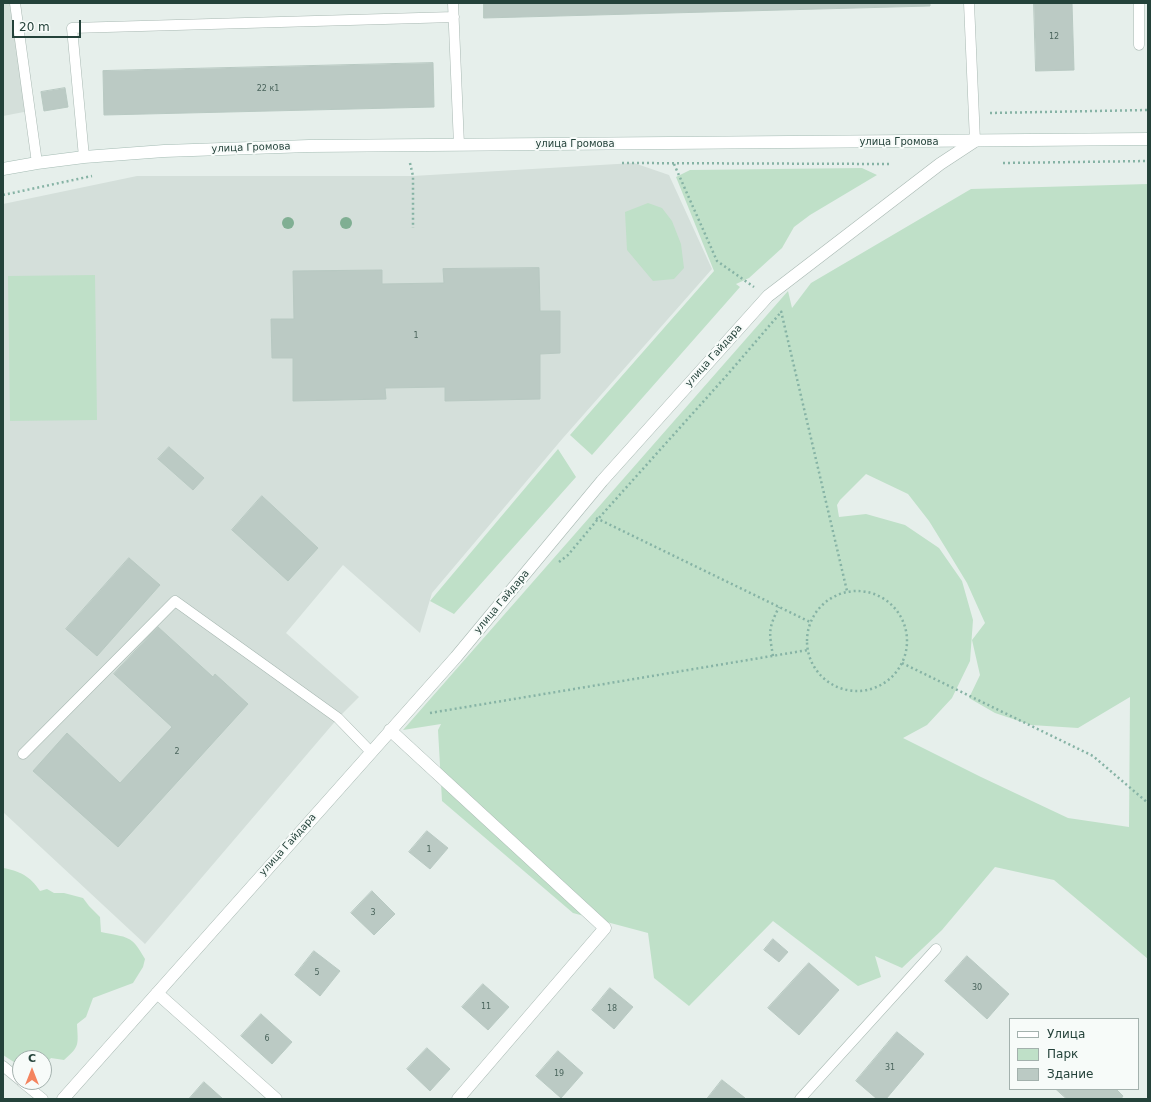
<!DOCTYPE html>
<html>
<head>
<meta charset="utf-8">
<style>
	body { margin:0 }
	#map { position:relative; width:1151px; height:1102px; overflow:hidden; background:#e6efeb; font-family:"DejaVu Sans",sans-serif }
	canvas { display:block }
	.frame { position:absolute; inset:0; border:4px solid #24423a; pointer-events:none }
	.legend { position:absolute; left:1009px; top:1018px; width:130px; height:72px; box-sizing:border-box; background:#f7fbf9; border:1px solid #a3b1ad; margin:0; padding:5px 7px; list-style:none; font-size:12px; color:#24423a }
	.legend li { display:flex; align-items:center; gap:8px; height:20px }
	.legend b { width:20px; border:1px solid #a3b1ad }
	.north { position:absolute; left:12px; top:1050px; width:40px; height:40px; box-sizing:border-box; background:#f7fbf9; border:1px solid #a3b1ad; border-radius:50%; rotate:0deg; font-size:11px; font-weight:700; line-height:16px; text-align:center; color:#24423a }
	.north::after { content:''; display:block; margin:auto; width:14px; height:18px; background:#f4845f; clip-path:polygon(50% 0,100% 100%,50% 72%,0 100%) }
	.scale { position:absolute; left:12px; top:20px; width:69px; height:18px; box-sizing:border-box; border:2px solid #24423a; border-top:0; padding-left:5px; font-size:12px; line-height:14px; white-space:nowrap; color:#24423a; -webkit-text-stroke:3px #f7fbf9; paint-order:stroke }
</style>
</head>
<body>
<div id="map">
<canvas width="1151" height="1102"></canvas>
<div class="frame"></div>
<ul class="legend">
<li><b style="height:5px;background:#fff"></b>Улица</li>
<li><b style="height:11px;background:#bfe0c8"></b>Парк</li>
<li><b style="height:11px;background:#bbcac4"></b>Здание</li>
</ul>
<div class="north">С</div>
<div class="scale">20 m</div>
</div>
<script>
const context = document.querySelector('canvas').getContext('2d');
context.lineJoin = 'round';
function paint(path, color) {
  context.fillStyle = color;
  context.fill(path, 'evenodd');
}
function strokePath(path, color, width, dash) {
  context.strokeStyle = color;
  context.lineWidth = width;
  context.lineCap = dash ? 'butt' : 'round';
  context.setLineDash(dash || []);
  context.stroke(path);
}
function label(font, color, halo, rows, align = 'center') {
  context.font = font + ' "DejaVu Sans",sans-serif';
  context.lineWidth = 4;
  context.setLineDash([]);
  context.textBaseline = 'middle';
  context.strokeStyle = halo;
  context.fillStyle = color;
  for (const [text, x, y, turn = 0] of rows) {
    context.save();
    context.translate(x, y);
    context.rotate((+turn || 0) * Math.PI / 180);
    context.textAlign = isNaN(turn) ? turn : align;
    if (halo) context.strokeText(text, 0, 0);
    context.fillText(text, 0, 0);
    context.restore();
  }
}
paint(new Path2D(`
	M 3,3 L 15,3 L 29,111 L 3,116 Z
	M 634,163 L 669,175 L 712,269 L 563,438 L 432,593 L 420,633 L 343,565 L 286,633 L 359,697 L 338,718 L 145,944 L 3,812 L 3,204 L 137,176 L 413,176 Z`), '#d4dfda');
paint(new Path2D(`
	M 862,168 L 877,175 L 810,215 L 794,227 L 782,248 L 749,278 L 736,284 L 740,287 L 592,455 L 570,435 L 714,271 L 676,177 L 690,170 Z
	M 1148,184 L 1148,959 L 1054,880 L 995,867 L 942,930 L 902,968 L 875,956 L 881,977 L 858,986 L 773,921 L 689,1006 L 654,978 L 648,933 L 573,913 L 442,801 L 438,730 L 441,724 L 403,730 L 788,291 L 792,308 L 811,283 L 971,189 ZM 866,474 L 908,494 L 929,521 L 950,555 L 967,583 L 985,623 L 972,640 L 980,675 L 969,698 L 995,713 L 1031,725 L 1078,728 L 1130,697 L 1129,827 L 1068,818 L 981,777 L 903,738 L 927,725 L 952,698 L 970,661 L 973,620 L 962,581 L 939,548 L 905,525 L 866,514 L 839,517 L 837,505 L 840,500 Z
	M 648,203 L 662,208 L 672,221 L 681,244 L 684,268 L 674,279 L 653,281 L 627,250 L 625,212 Z
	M 95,275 L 97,420 L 10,421 L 8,276 Z
	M 558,449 L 576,477 L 454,614 L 430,601 Z
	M 3,868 C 20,871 30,876 40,891 L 47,889 L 54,893 L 64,893 L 83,898 L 89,906 L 100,917 L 101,932 C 128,938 131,934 145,959 L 143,967 L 133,983 L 93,998 L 86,1017 L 77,1024 C 78,1045 80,1046 64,1060 L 51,1058 L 44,1066 L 44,1058 L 20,1058 L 20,1066 L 3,1055 Z`), '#bfe0c8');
const building = new Path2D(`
	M 484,3 L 930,3 L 930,6 L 484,18 Z
	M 1034,3 L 1072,3 L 1074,70 L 1036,71 Z
	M 433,63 L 434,107 L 104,115 L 103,71 Z
	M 65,88 L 68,107 L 44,111 L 41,92 Z
	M 539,268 L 540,311 L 560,311 L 560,353 L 540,354 L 540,399 L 445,401 L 445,387 L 385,388 L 386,399 L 293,401 L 293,358 L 272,358 L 271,319 L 294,319 L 293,271 L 382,270 L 382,284 L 444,283 L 443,269 Z
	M 169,447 L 204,478 L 193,490 L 158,459 Z
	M 262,496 L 318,548 L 288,581 L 232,530 Z
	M 129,558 L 160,585 L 97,656 L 66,629 Z
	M 158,627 L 213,677 L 215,674 L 248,704 L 118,847 L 33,771 L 67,733 L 120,783 L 172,727 L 114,674 Z
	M 427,831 L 448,848 L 430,869 L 409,852 Z
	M 372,891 L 395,914 L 374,935 L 351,913 Z
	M 773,939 L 788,952 L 779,962 L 764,950 Z
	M 314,951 L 340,971 L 320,996 L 295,975 Z
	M 967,956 L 1009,994 L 987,1019 L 945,981 Z
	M 809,963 L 839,990 L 799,1035 L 768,1008 Z
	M 483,984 L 509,1007 L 488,1030 L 462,1007 Z
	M 610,988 L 633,1007 L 614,1029 L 592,1010 Z
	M 261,1014 L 292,1042 L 272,1064 L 241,1036 Z
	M 897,1032 L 924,1054 L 886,1099 L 877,1099 L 856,1081 Z
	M 427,1048 L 450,1069 L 430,1091 L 407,1069 Z
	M 558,1051 L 583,1073 L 561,1098 L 536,1076 Z
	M 722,1080 L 745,1098 L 744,1099 L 707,1099 Z
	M 204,1082 L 223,1099 L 189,1099 Z
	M 1056,1089 L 1116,1089 L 1123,1096 L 1121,1099 L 1067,1099 Z`);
paint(building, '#bbcac4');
strokePath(building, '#b8c9c2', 1);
const lane = new Path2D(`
	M 15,3 L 37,163
	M 453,3 L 459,145
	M 969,3 L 975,141
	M 1139,3 L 1139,45
	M 84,157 L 72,28 L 454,17
	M 23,754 L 175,601 L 338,718 L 371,752
	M 3,1066 L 20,1080
	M 22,1082 L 43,1099
	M 800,1099 L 936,949`);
const street = new Path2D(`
	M 390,730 L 605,928 L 458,1099
	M 157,993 L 276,1099
	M 63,1099 L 456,657 L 602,481 L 768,296 L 940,164 L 975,141`);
const secondary = new Path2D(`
	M 3,169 L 37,163 L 84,157 L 164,151 L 309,146 L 1148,139`);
strokePath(lane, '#a8b8b2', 11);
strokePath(street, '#a8b8b2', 13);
strokePath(secondary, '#a4bbb3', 13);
strokePath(new Path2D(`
	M 990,113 L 1148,110
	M 410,163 L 413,176 L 413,228
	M 622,163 L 890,164
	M 1003,163 L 1148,161
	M 674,164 L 717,261 L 754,287
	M 3,195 L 92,176
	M 781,311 L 847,591
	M 596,518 L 810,622
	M 559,562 L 568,555 L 598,519 L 728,374 L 782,311
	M807 641a50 50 0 1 1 100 0a50 50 0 1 1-100 0Z
	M 773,656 C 769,632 768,629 779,607
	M 902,663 L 1093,756 L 1148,803
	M 430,713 L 808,650`), '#86b3a5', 2.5, [2, 3]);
strokePath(lane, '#fff', 10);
strokePath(street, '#fff', 12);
strokePath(secondary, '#fff', 12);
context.fillStyle = '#80af93';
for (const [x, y] of [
	[288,223],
	[346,223]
]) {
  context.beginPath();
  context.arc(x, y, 6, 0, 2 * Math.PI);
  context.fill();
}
label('8px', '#4a645c', null, [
	["12",1054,37],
	["22 к1",268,89],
	["1",416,336],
	["2",177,752],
	["1",429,850],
	["3",373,913],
	["5",317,973],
	["30",977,988],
	["11",486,1007],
	["18",612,1009],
	["6",267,1039],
	["31",890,1068],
	["19",559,1074]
]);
label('10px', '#24423a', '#f7fbf9', [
	["улица Громова",899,142],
	["улица Громова",575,144],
	["улица Громова",251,148,-2],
	["улица Гайдара",714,356,-48],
	["улица Гайдара",502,602,-50],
	["улица Гайдара",288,845,-48]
]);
</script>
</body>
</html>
